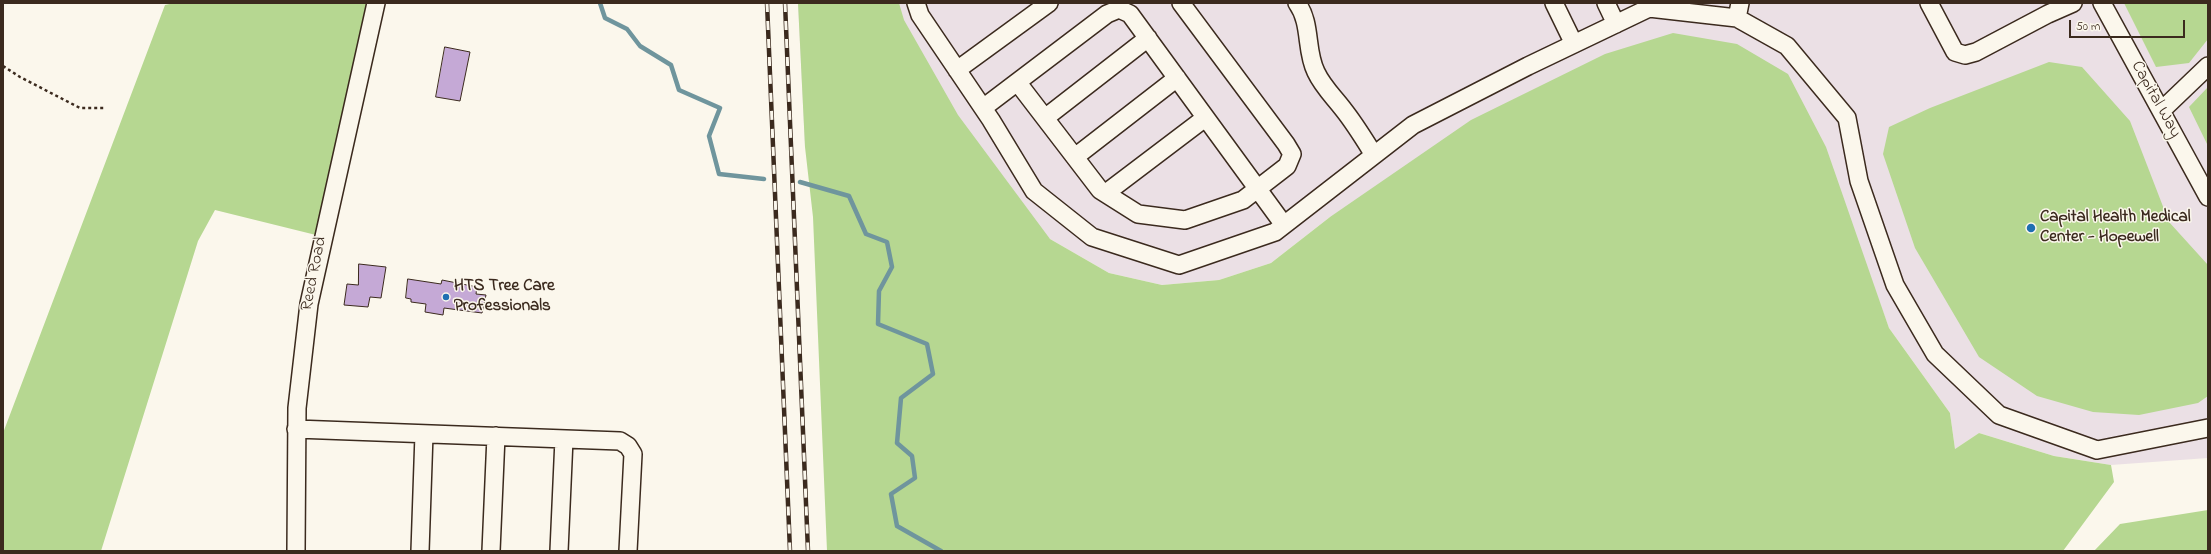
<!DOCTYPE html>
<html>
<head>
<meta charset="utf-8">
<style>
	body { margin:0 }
	#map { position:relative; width:2211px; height:554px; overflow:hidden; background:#fbf7ec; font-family:"Indie Flower",sans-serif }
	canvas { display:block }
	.frame { position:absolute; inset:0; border:4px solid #3b2a1e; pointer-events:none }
	.scale { position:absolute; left:2069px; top:20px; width:116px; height:18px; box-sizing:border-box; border:2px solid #3b2a1e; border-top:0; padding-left:5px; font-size:12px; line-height:14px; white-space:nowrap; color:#3b2a1e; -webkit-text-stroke:3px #fbf7ec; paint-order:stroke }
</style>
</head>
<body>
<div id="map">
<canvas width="2211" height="554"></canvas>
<div class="frame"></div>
<div class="scale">50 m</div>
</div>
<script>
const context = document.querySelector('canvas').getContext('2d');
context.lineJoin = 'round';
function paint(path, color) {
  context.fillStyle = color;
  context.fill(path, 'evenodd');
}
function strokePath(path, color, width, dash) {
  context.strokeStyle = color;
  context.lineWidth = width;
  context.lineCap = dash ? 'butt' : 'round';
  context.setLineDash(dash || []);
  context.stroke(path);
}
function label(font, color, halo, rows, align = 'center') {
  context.font = font + ' "Indie Flower",sans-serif';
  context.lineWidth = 3;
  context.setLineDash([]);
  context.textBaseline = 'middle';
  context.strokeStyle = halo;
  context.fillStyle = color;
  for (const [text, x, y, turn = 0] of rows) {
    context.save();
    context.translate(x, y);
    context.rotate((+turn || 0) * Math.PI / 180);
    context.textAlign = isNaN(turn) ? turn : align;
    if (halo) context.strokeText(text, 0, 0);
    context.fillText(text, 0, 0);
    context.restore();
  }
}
paint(new Path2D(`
	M 798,3 L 2208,3 L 2208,458 L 2111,465 L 2054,456 L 1979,433 L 1955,449 L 1950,413 L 1889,328 L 1858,243 L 1330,217 L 1271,263 L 1219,280 L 1162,285 L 1109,273 L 1050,239 L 805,147 Z`), '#ebe0e5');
paint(new Path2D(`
	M 174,3 L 371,3 L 320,236 L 215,210 L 198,241 L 101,551 L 3,551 L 3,433 L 165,5 Z
	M 798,3 L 899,3 L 904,20 L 958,115 L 1050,239 L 1109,273 L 1162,285 L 1219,280 L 1271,263 L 1330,217 L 1471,120 L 1605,54 L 1673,33 L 1737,44 L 1788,74 L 1826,147 L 1889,328 L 1950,413 L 1955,449 L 1979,433 L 2054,456 L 2111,465 L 2114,482 L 2063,551 L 827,551 L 813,217 L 805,147 Z
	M 2124,3 L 2208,3 L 2208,39 L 2189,63 L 2156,67 Z
	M 2049,62 L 2082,67 L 2130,121 L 2169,222 L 2208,265 L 2208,396 L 2198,403 L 2139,415 L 2093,412 L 2037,396 L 1979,357 L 1915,248 L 1883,154 L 1889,127 L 1930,108 Z
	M 2208,87 L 2208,146 L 2189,107 Z
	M 2208,510 L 2208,551 L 2094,551 L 2120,524 Z`), '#b6d791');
strokePath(new Path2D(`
	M 600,3 L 605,18 L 627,29 L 640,46 L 671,65 L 679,90 L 720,108 L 709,136 L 719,174 L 764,179
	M 800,182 L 849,196 L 866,234 L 887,242 L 892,267 L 879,291 L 878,324 L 927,344 L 933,374 L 901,398 L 897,443 L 912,456 L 915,478 L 891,494 L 897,526 L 941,551`), '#6f959d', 4.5);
const building = new Path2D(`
	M 445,47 L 470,52 L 460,101 L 436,97 Z
	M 359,264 L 386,267 L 381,298 L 370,297 L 368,307 L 344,305 L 347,284 L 358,285 Z
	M 408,279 L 441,284 L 442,280 L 477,287 L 476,294 L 486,295 L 482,313 L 444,308 L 443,315 L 425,312 L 426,304 L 411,302 L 411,299 L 406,298 Z`);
paint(building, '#c5a9d6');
strokePath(building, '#3b2a1e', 1);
const minor = new Path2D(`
	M 916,3 L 920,15 L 991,120 L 1034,191 L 1092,237 L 1179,265 L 1275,232 L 1413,125 L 1528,66 L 1649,8 L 1737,18 L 1787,46 L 1847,118 L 1859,181 L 1895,285 L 1935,354 L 1999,415 L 2097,450 L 2208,428
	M 1297,3 C 1312,24 1305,50 1316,72 C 1323,87 1334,97 1343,109 C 1355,124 1364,139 1374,155
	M 1554,3 L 1574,44
	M 1606,3 L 1616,24
	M 1929,3 L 1955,52 L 1965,55 L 1976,52 L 2048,14 L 2073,3
	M 2102,3 L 2208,197
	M 1737,18 L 1740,3
	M 957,70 L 1049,3
	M 1018,83 L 1100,190 L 1138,214 L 1185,220 L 1243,200 L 1287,166 L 1292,154 L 1286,144 L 1181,3
	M 983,108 L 1107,14 L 1119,9 L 1130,14 L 1284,225
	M 2161,111 L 2208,66
	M 1045,118 L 1148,38
	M 1075,157 L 1177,78
	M 1106,193 L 1205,118
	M 296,429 L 620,441 L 628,446 L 633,454 L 628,551
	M 296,551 L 297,408 L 309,304 L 376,3
	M 420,551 L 424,434
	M 491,551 L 496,436
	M 559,551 L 564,439`);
strokePath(minor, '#3b2a1e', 20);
strokePath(new Path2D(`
	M 3,66 L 20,77 L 80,108 L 105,108`), '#3b2a1e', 2.5, [3, 3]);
strokePath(minor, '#fbf7ec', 17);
const rail = new Path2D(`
	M 767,3 L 790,551
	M 785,3 L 808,551`);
strokePath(rail, '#3b2a1e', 4.5);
strokePath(rail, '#fbf7ec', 3, [9]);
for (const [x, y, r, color] of [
	[2031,228,5,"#1f6fb2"],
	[446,297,4,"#1f6fb2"]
]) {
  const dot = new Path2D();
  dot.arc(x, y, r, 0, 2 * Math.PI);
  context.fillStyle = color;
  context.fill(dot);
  strokePath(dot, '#fbf7ec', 1.5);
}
label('17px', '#3b2a1e', '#fbf7ec', [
	["Capital Way",2155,100,61],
	["Reed Road",315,274,-79]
]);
label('bold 17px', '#3b2a1e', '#fbf7ec', [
	["Capital Health Medical",2040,218],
	["Center - Hopewell",2040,238],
	["HTS Tree Care",454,287],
	["Professionals",454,307]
], 'left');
</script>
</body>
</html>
